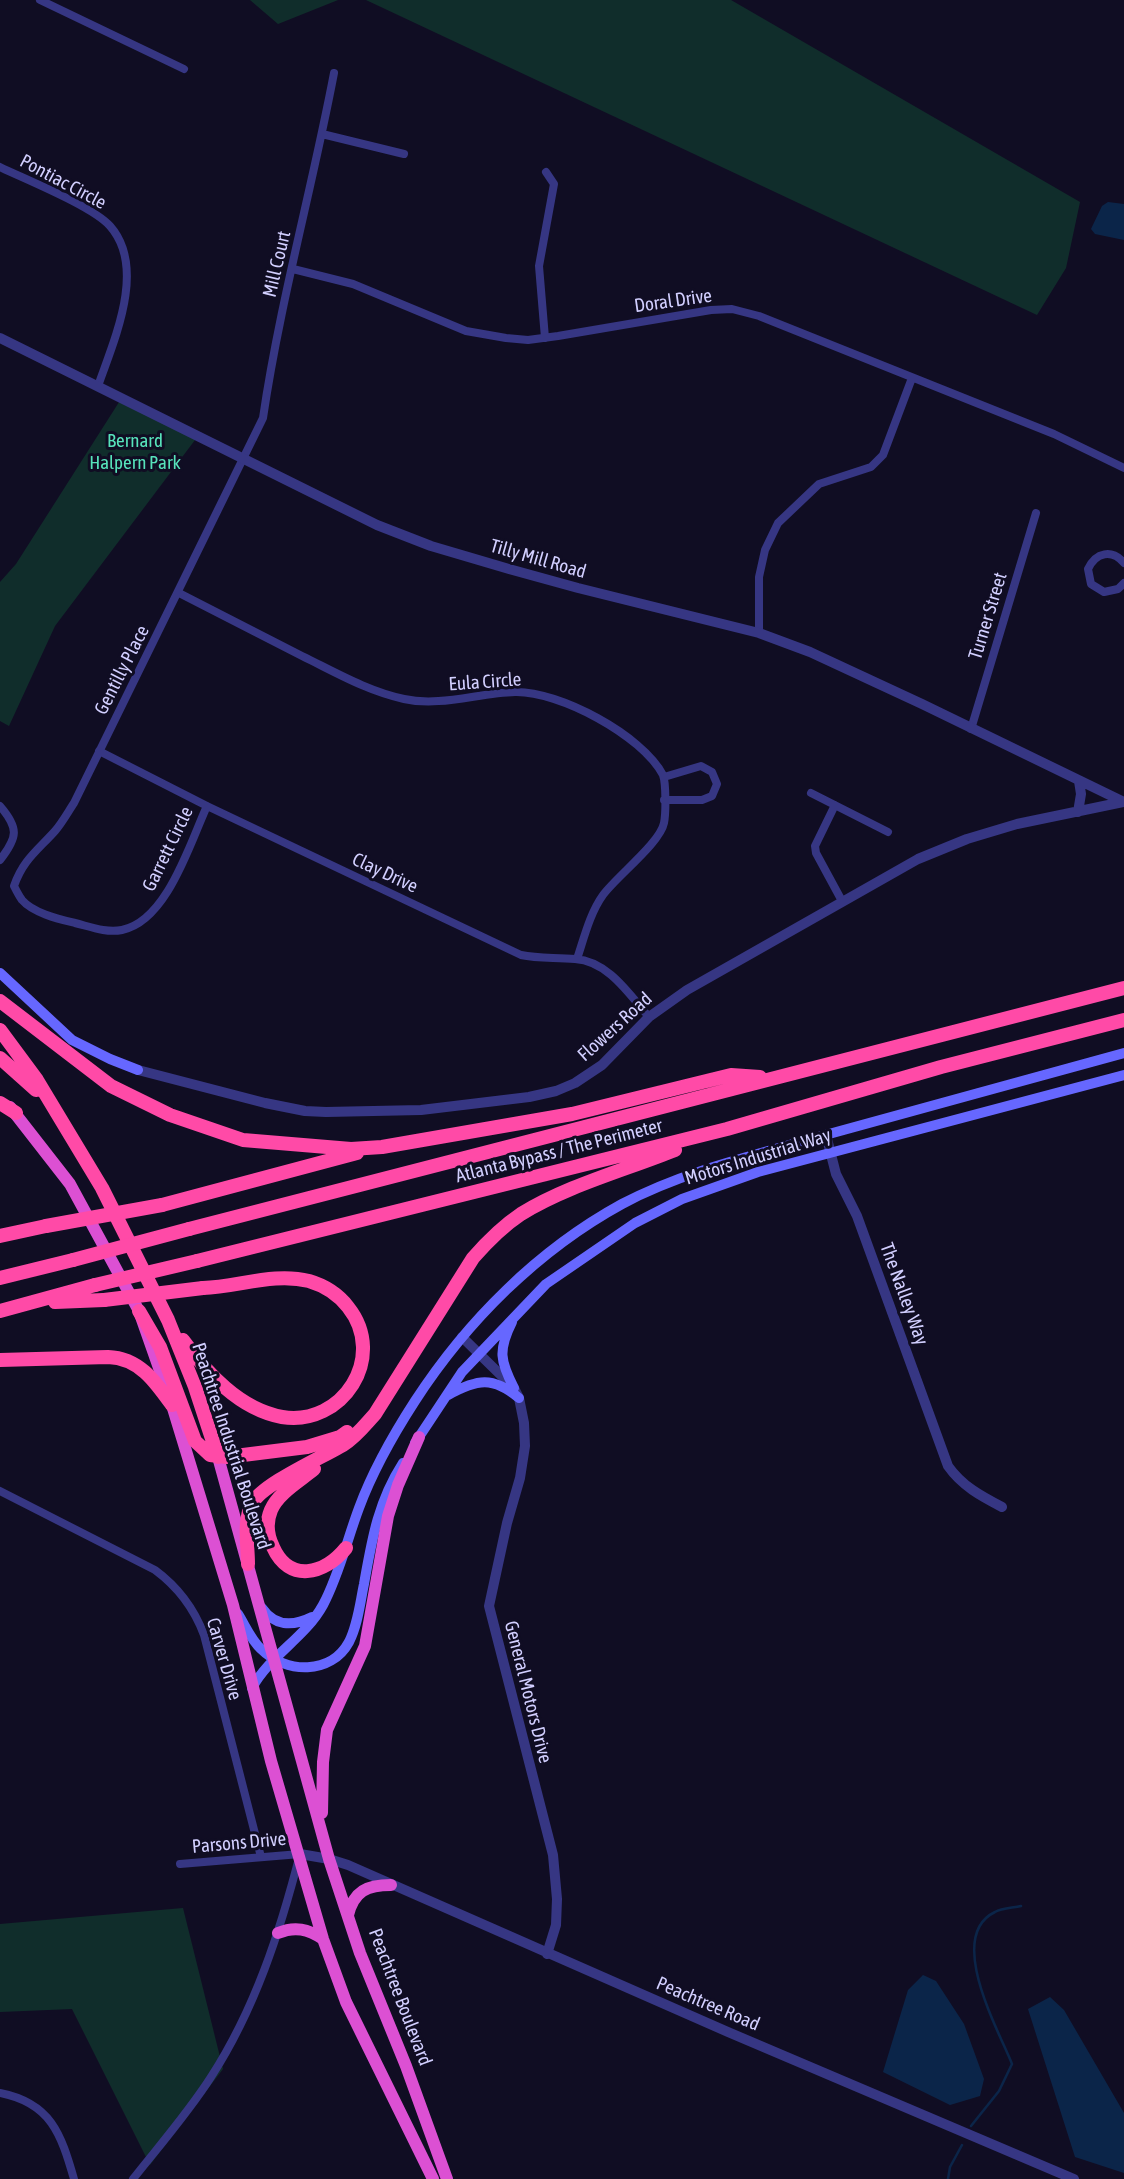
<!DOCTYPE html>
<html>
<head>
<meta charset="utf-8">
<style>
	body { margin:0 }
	canvas { display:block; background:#100d23 }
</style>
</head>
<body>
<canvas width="1124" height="2179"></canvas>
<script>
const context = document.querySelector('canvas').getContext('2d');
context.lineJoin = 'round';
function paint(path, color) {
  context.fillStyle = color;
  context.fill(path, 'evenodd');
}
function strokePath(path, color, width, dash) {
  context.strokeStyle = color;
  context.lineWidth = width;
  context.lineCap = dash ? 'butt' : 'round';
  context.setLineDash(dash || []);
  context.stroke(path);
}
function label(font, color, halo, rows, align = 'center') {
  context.font = font + ' "Asap Condensed",sans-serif';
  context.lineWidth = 6;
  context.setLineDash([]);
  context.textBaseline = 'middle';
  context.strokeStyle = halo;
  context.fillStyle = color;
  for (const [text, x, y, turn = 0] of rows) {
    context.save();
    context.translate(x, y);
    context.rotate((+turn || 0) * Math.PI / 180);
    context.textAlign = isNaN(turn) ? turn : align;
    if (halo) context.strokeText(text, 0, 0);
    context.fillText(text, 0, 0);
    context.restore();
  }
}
paint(new Path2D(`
	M 250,0 L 338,0 L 278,24 Z
	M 366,0 L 731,0 L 1080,202 L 1066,268 L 1037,315 Z
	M 121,399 L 198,436 L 55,626 L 9,726 L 0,721 L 0,582 L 16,564 Z
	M 183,1908 L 223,2069 L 150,2165 L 72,2009 L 0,2012 L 0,1924 Z`), '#102d2b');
paint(new Path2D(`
	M 1108,202 L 1124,204 L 1124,240 L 1095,234 L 1091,229 L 1102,206 Z
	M 923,1975 L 936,1981 L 964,2024 L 984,2079 L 980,2096 L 950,2105 L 883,2072 L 908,1990 Z
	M 1050,1997 L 1064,2010 L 1124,2113 L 1124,2173 L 1075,2157 L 1028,2009 Z`), '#0b2549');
strokePath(new Path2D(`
	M 971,2126 L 999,2091 L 1012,2064 C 999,2031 945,1936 995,1912 C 1002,1908 1013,1908 1021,1906
	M 948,2179 L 950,2167 L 962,2145`), '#0b2549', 2.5);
strokePath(new Path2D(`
	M 40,0 L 184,69
	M 322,134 L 404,154
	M 0,167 C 27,180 92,206 110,226 C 147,268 114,340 98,386
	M 293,269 L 353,284 L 466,331 L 506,338 L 528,340 L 558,336 L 711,310 L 732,309 L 759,316 L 1054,434 L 1124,468
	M 545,338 L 539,266 L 554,184 L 546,172
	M 1124,563 C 1112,549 1096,552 1088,569 L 1091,584 L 1104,592 L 1118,589 L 1124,583
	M 179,593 C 220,614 261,635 302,656 C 335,672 367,691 404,699 C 440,707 478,693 515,692 C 559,691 642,735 663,775 C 666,783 666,813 664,823 C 660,843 617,876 603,895 C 590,913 584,938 577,959
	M 759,633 L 759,577 L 765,550 L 778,523 L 819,484 L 871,467 L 883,455 L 912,378
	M 971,729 L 1036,513
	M 99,751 L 207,806 L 521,955 C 539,959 556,957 575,959 C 608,961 629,994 649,1017
	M 664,777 L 701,766 L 712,772 L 717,784 L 712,796 L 702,800 L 664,800
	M 811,793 L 888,832
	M 835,805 L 815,846 L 816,853 L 842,901
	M 0,806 C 19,828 18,837 0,860
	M 207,806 C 190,843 167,921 122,930 C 106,933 91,927 75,923 C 59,919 33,913 22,900 C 19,896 16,890 14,886 C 23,860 37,851 55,831 C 62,823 68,812 74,803 L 263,418 C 280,302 312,189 334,73
	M 0,1491 L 155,1570 C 178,1587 194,1608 204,1635 L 261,1857
	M 0,2093 C 51,2103 61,2134 74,2179
	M 133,2179 C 159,2146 188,2113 211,2077 C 255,2009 280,1932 300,1854 L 180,1864`), '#363683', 8);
strokePath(new Path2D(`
	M 0,338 L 377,525 L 431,546 L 509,569 L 578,588 L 759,633 L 810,652 L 922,704 L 1124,802
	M 1078,812 L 1081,794 L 1079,781
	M 138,1070 L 265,1103 L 305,1111 L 326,1112 L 421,1110 L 529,1097 L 556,1091 L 575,1083 L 602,1065 L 649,1017 L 687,990 L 918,859 L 967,839 L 1017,824 L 1123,802
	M 826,1135 L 836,1174 L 857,1216 L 948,1466 C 962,1486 981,1496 1002,1507
	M 462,1337 L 514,1388 L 519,1398 L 524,1423 L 525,1446 L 520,1478 L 507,1523 L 489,1606 L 553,1855 L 557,1899 L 556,1925 L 547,1954
	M 300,1854 L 329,1859 L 348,1865 L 728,2032 L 1074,2179`), '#363683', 10);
strokePath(new Path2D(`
	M 0,973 L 72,1040 L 110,1059 L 138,1070
	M 512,1322 C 498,1350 500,1361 514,1388
	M 448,1395 C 477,1379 493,1376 519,1398
	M 415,1443 L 462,1372 L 546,1284 L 635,1223 L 682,1199 L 758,1172 L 1124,1075
	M 262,1608 C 274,1626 292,1627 312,1617
	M 238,1614 C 245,1625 251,1640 261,1649 C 286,1674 331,1675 349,1642 C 358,1624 360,1603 364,1584 C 372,1539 378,1502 403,1463
	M 252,1688 C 270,1655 305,1638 323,1605 C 339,1575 347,1540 359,1508 C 373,1470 393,1435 415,1401 C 467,1321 538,1250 622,1204 C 686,1170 760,1154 829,1134 C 927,1107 1026,1080 1124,1053`), '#6667ff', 10);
strokePath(new Path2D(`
	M 10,1107 L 70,1184 L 139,1311 L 172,1405 L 233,1605 L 271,1761 L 323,1939 L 346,2002 L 433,2179
	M 218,1457 L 329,1859 L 360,1953 L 406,2066 L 447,2179
	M 322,1813 L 323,1762 L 327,1730 L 365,1646 L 388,1516 L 398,1485 L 419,1437
	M 348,1915 C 354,1891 367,1885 391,1885
	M 278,1933 C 295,1926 308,1929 323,1939`), '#dc50d3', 12);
strokePath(new Path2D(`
	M 0,1001 L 111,1086 L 170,1115 L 243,1140 L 351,1149 L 382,1147 L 572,1114 L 731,1075 L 760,1077
	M 0,1030 L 37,1080 L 102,1188 L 168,1320 L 195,1387 L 218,1457
	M 0,1058 L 36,1090
	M 0,1103 L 16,1113
	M 162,1205 L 357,1153
	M 189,1229 L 1124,988
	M 0,1236 L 46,1226
	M 197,1261 L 727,1129 L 941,1067 L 1124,1020
	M 0,1278 L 73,1260
	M 55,1302 L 104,1300
	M 0,1311 L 95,1285
	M 139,1311 L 160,1347 L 195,1441 L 210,1455 L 227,1457 L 307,1447 L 340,1437 L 347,1432
	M 183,1340 C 207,1373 239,1409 282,1417 C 342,1427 388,1357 348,1307 C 338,1294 326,1286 309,1281 C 274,1272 238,1287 203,1288
	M 0,1360 L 108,1357 C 139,1358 155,1381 172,1405
	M 314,1469 C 301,1480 278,1493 271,1510 C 266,1522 267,1535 273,1547 C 289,1583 324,1575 346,1548
	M 248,1564 C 248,1545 243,1522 252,1504 C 260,1485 323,1457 343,1445 C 356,1437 365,1425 375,1414 L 473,1258 C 487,1242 503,1226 521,1214 C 566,1186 625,1170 675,1150`), '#ff4aa7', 14);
strokePath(new Path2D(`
	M 46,1226 L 162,1205
	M 73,1260 L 189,1229
	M 95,1285 L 197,1261
	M 104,1300 L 203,1288`), '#ff4aa7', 14);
label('19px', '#d2cfff', '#100d23', [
	["Pontiac Circle",63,182,28],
	["Mill Court",277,264,-77],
	["Doral Drive",673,301,-8],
	["Tilly Mill Road",538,559,16],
	["Turner Street",988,616,-73],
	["Gentilly Place",122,670,-63],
	["Eula Circle",485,682,-4],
	["Garrett Circle",168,849,-64],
	["Clay Drive",385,873,25],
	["Flowers Road",615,1027,-42],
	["Atlanta Bypass / The Perimeter",559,1151,-14],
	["Motors Industrial Way",758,1157,-17],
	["The Nalley Way",904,1294,70],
	["Peachtree Industrial Boulevard",231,1446,72],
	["Carver Drive",224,1659,74],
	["General Motors Drive",528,1692,76],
	["Parsons Drive",239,1843,-5],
	["Peachtree Boulevard",400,1997,69],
	["Peachtree Road",708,2004,23]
]);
label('19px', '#57e3bb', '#100d23', [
	["Bernard",135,441],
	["Halpern Park",135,463]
]);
</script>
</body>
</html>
